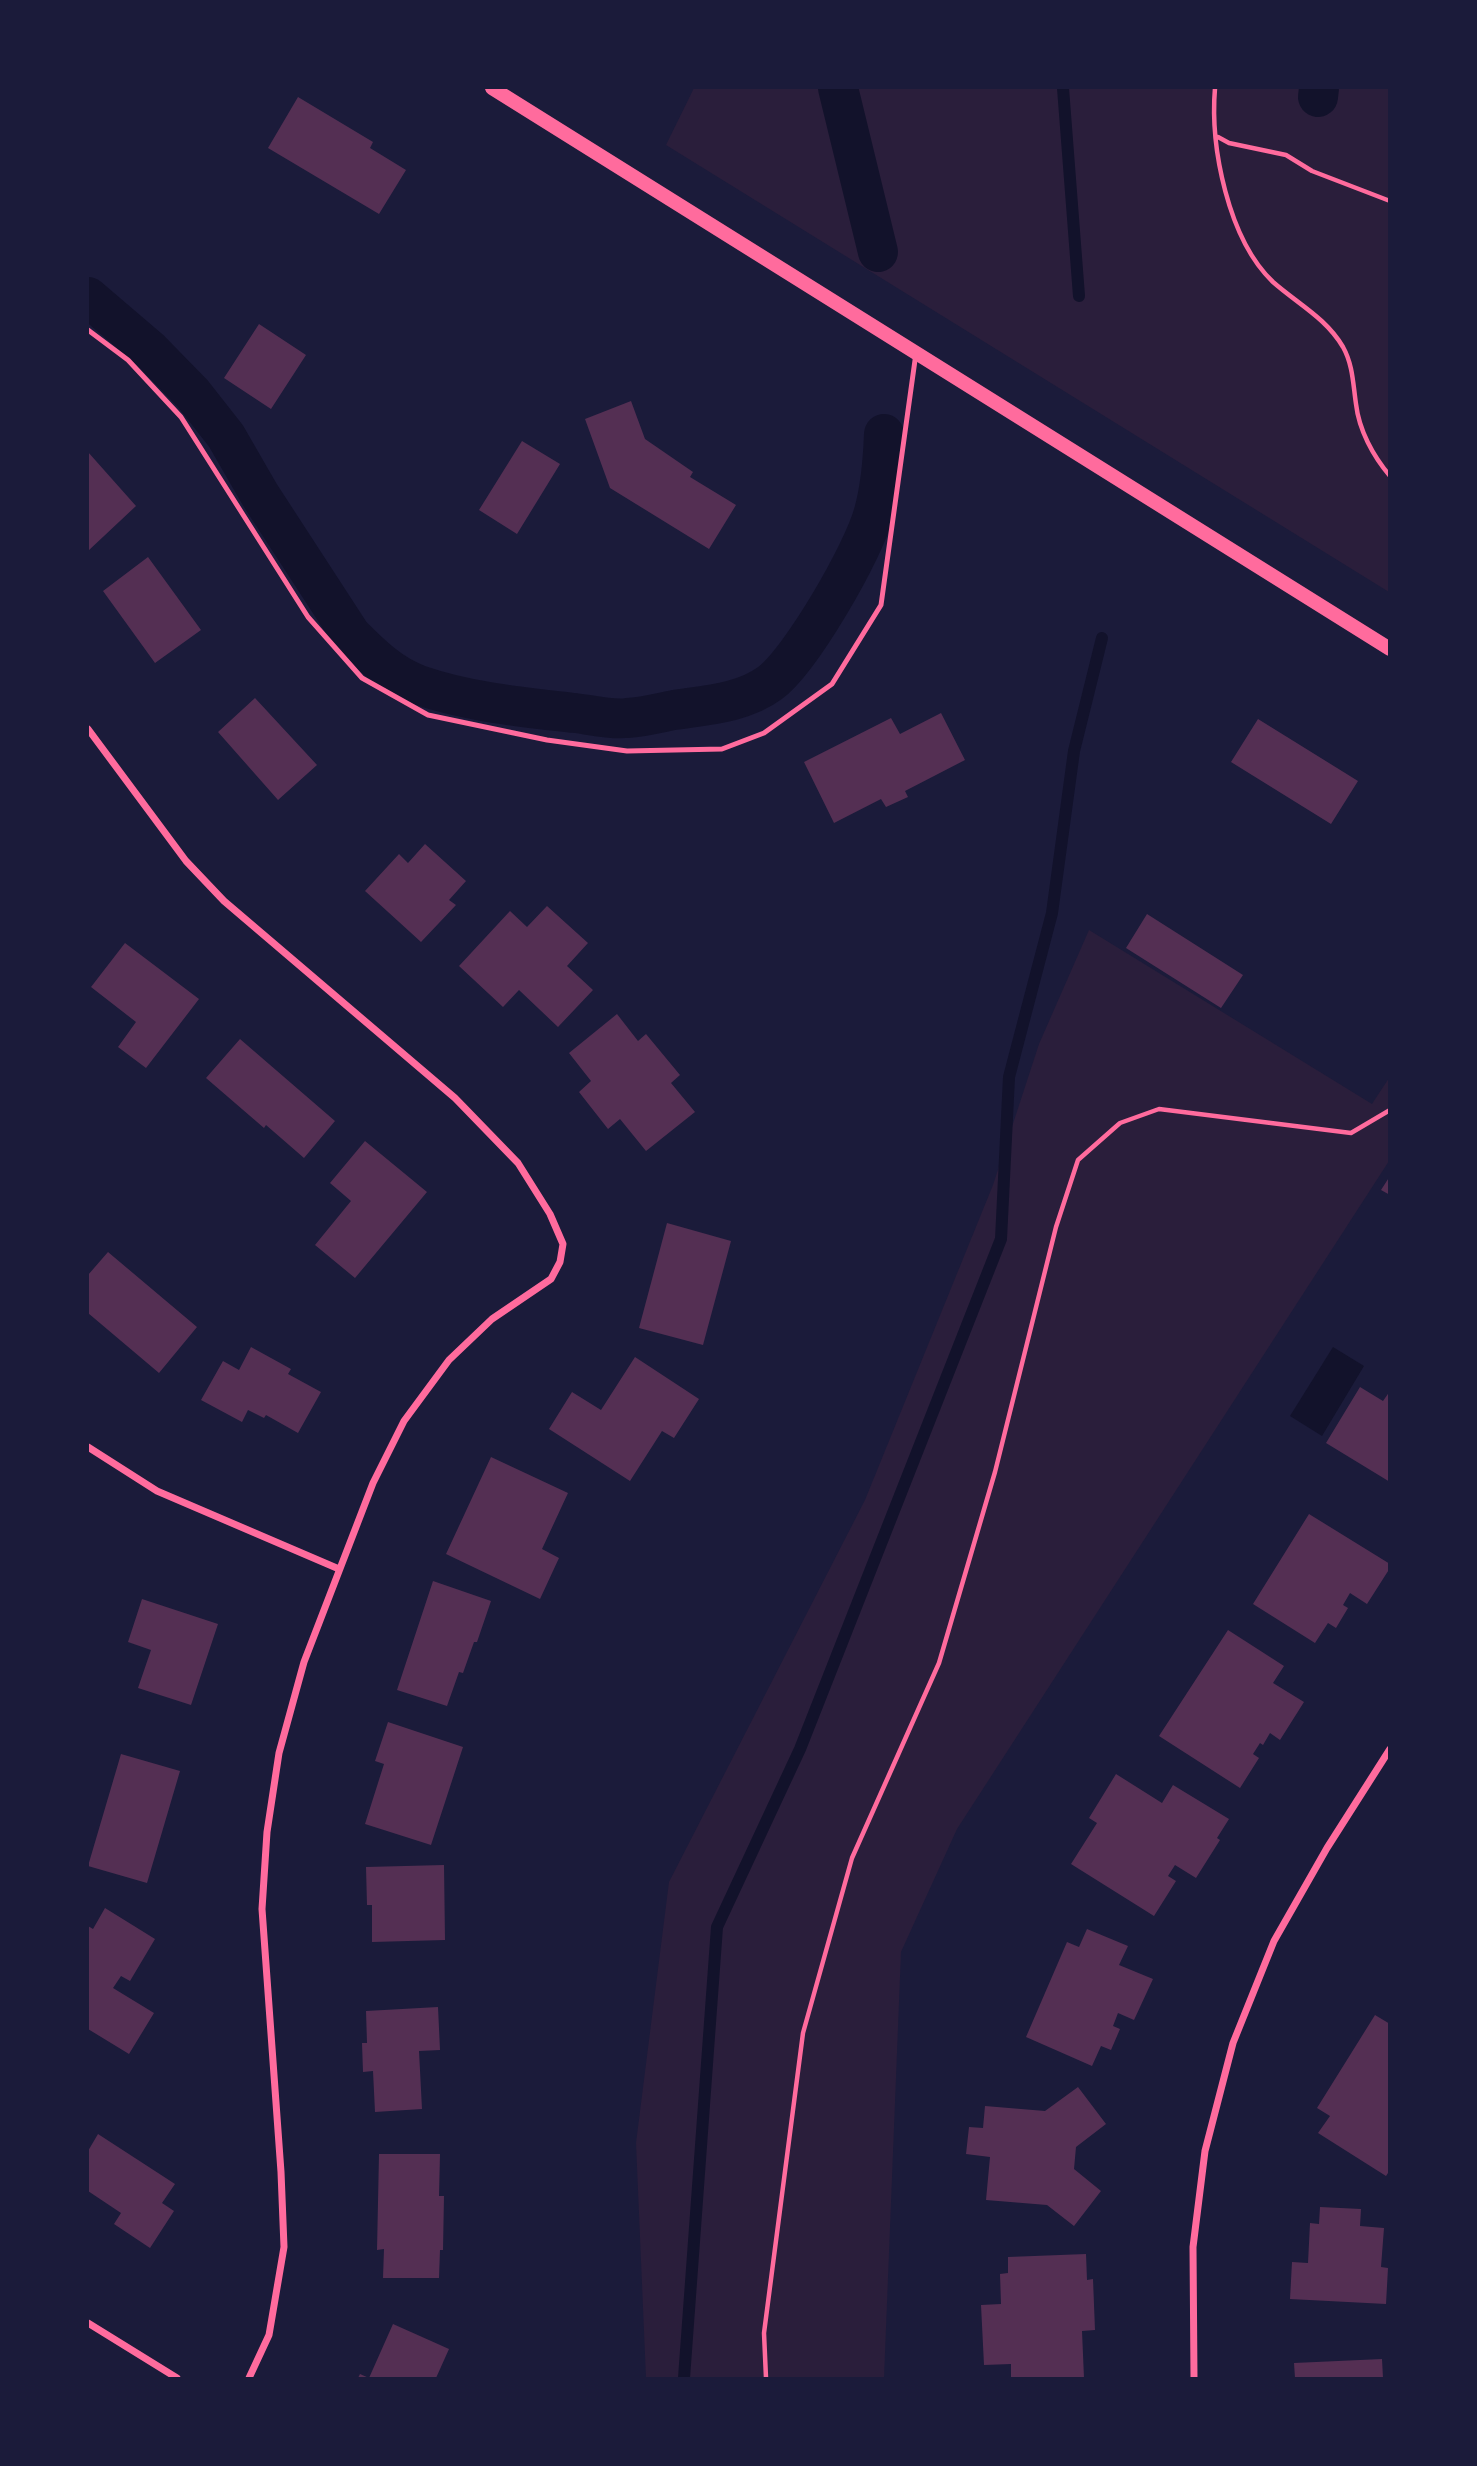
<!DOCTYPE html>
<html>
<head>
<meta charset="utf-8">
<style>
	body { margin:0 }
	#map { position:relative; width:1477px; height:2466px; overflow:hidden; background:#1b1b3a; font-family:"Public Sans",sans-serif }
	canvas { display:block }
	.frame { position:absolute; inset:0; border:89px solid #1b1b3a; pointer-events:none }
</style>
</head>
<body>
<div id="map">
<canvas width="1477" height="2466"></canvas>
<div class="frame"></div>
</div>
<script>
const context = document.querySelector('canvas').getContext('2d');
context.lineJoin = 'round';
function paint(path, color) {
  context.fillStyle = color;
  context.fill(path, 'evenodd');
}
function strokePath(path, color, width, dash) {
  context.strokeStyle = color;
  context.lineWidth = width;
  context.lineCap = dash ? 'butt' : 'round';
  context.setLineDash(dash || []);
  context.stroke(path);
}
paint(new Path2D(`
	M 694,88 L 1389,88 L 1389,592 L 666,145 Z
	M 1089,930 L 1372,1104 L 1389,1078 L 1389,1161 L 957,1829 L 901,1952 L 884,2378 L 646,2378 L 636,2143 L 669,1882 L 865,1500 L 993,1185 L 1039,1044 Z`), '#2a1e3b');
paint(new Path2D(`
	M 1333,1347 L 1364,1366 L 1322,1436 L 1290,1416 Z`), '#12122b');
strokePath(new Path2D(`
	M 1063,88 L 1079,296
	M 684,2378 L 717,1927 L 800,1749 L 1001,1239 L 1009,1077 L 1052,913 L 1074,751 L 1102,638`), '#12122b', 12);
strokePath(new Path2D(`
	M 838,88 L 878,252
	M 1318,97 L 1319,88
	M 88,297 L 150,350 L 193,394 L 226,436 L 260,495 L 351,635 C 371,655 391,675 419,685 C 468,702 523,707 575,713 C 592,715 611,720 627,718 C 643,717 659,713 674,710 C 707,705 743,703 770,683 C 801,660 864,551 874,512 C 881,487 883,460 884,434`), '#12122b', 40);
paint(new Path2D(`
	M 298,97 L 373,142 L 370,148 L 406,170 L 379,214 L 268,148 Z
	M 259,324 L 306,355 L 271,409 L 224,378 Z
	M 631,401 L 645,439 L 693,472 L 690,477 L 736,505 L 709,549 L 610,488 L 585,419 Z
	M 522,441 L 560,464 L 517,534 L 479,510 Z
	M 88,452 L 136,506 L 88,551 Z
	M 148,557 L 201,630 L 155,663 L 103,591 Z
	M 255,698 L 317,765 L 278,800 L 218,732 Z
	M 941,713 L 965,760 L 905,791 L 908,797 L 886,807 L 881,799 L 834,823 L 804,762 L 891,718 L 900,734 Z
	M 1258,719 L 1358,781 L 1331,824 L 1231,762 Z
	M 425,844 L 466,881 L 449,900 L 456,905 L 421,942 L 365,891 L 399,854 L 408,863 Z
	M 547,906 L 588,943 L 567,966 L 593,990 L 558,1027 L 519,990 L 503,1007 L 459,966 L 510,911 L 527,927 Z
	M 1147,914 L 1243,975 L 1221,1008 L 1126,948 Z
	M 125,943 L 199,999 L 146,1068 L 118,1047 L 136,1022 L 91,987 Z
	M 617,1014 L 638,1041 L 646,1034 L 680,1075 L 671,1083 L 695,1112 L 646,1151 L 620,1119 L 608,1129 L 579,1092 L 591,1081 L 569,1053 Z
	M 240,1039 L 335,1121 L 304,1158 L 266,1125 L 264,1128 L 206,1078 Z
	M 365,1141 L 427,1192 L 355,1278 L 315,1245 L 351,1201 L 330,1183 Z
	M 1390,1176 L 1390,1195 L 1381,1190 Z
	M 667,1223 L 731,1241 L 703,1345 L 639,1328 Z
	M 108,1252 L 197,1327 L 159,1373 L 88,1313 L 88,1275 Z
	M 251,1347 L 291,1369 L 288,1374 L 321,1392 L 298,1433 L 266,1415 L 264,1418 L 248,1410 L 242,1422 L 201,1400 L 223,1361 L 239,1370 Z
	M 635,1357 L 699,1399 L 674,1438 L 662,1431 L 630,1481 L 549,1429 L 572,1392 L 601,1410 Z
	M 1360,1387 L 1383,1401 L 1390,1391 L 1390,1482 L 1326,1443 Z
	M 491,1457 L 568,1493 L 542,1549 L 559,1558 L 540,1599 L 446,1554 Z
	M 1309,1514 L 1390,1564 L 1390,1568 L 1367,1604 L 1350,1593 L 1343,1605 L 1348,1608 L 1336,1628 L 1328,1623 L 1315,1643 L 1253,1604 Z
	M 433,1581 L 491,1601 L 477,1642 L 474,1642 L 463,1673 L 459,1672 L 447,1706 L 397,1690 Z
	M 142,1599 L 218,1624 L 191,1705 L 138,1688 L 151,1650 L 128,1642 Z
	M 1228,1630 L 1284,1666 L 1273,1683 L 1304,1702 L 1280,1740 L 1270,1733 L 1263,1745 L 1260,1743 L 1253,1754 L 1259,1758 L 1240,1788 L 1159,1736 Z
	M 388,1722 L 463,1747 L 431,1845 L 365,1824 L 384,1764 L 375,1761 Z
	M 121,1754 L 180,1771 L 147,1883 L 88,1866 Z
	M 1116,1774 L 1162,1803 L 1173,1785 L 1229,1819 L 1217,1838 L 1220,1840 L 1196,1878 L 1175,1865 L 1168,1876 L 1176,1881 L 1154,1916 L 1071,1864 L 1097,1823 L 1089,1818 Z
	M 444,1865 L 445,1940 L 372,1942 L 372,1905 L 367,1905 L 366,1867 Z
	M 105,1908 L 155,1939 L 130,1981 L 121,1976 L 113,1988 L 154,2013 L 129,2054 L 88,2029 L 88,1926 L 93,1929 Z
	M 1087,1929 L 1128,1946 L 1119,1965 L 1153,1979 L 1134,2020 L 1118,2013 L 1113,2026 L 1120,2029 L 1111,2050 L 1101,2046 L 1092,2066 L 1026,2037 L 1067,1942 L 1079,1947 Z
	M 438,2007 L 440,2050 L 419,2051 L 422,2109 L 375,2112 L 373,2071 L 363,2072 L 362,2043 L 367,2043 L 366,2011 Z
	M 1375,2015 L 1390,2024 L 1390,2170 L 1386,2176 L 1318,2133 L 1330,2116 L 1317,2108 Z
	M 1078,2087 L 1106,2124 L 1076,2147 L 1074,2169 L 1101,2191 L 1074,2226 L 1047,2205 L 986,2200 L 990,2157 L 966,2154 L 969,2127 L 983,2128 L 985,2106 L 1045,2111 Z
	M 98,2134 L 175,2184 L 162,2203 L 174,2211 L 150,2248 L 114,2224 L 121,2213 L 88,2191 L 88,2151 Z
	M 379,2154 L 440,2154 L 439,2196 L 444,2196 L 443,2250 L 440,2250 L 439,2278 L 383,2278 L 384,2249 L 377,2250 Z
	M 1320,2207 L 1361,2209 L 1360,2226 L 1384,2228 L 1381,2267 L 1388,2268 L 1386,2304 L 1290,2299 L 1292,2262 L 1308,2263 L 1310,2223 L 1319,2224 Z
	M 1086,2254 L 1087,2280 L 1093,2279 L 1095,2330 L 1082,2331 L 1084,2378 L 1011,2378 L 1011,2364 L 984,2365 L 981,2305 L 1001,2304 L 1000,2274 L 1008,2273 L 1008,2257 Z
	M 393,2324 L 449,2349 L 436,2378 L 358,2378 L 360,2374 L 369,2378 Z
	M 1382,2359 L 1383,2378 L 1295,2378 L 1294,2363 Z`), '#542f53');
strokePath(new Path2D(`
	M 1215,88 C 1210,147 1228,239 1273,282 C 1298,304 1326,318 1343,347 C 1353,365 1353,384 1356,404 C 1359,430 1373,456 1390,476
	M 1218,137 L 1229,143 L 1286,155 L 1312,171 L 1390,201
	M 766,2378 L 764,2333 L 803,2033 L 852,1858 L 939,1663 L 995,1472 L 1056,1227 L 1078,1160 L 1120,1123 L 1159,1109 L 1351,1133 L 1390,1110`), '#ff6b9d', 4.5);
strokePath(new Path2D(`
	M 88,330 L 128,360 L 181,417 L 308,617 L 362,678 L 428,715 L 547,740 L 627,751 L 722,749 L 764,733 L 832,684 L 881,605 L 916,353`), '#ff6b9d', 5);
strokePath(new Path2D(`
	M 88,729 L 186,861 L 224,901 L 455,1098 L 518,1163 L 550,1214 L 563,1244 L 560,1262 L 551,1279 L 492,1319 L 449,1360 L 404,1421 L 373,1483 L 304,1662 L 279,1753 L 267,1832 L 262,1909 L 281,2172 L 284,2247 L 269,2335 L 249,2378
	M 88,1447 L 157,1491 L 339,1569
	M 88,2323 L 177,2378
	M 1194,2378 L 1193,2247 L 1205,2151 L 1233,2043 L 1274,1941 L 1327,1848 L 1390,1749`), '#ff6b9d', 7);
strokePath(new Path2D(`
	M 492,88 L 1390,649`), '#ff6b9d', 14);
</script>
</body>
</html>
